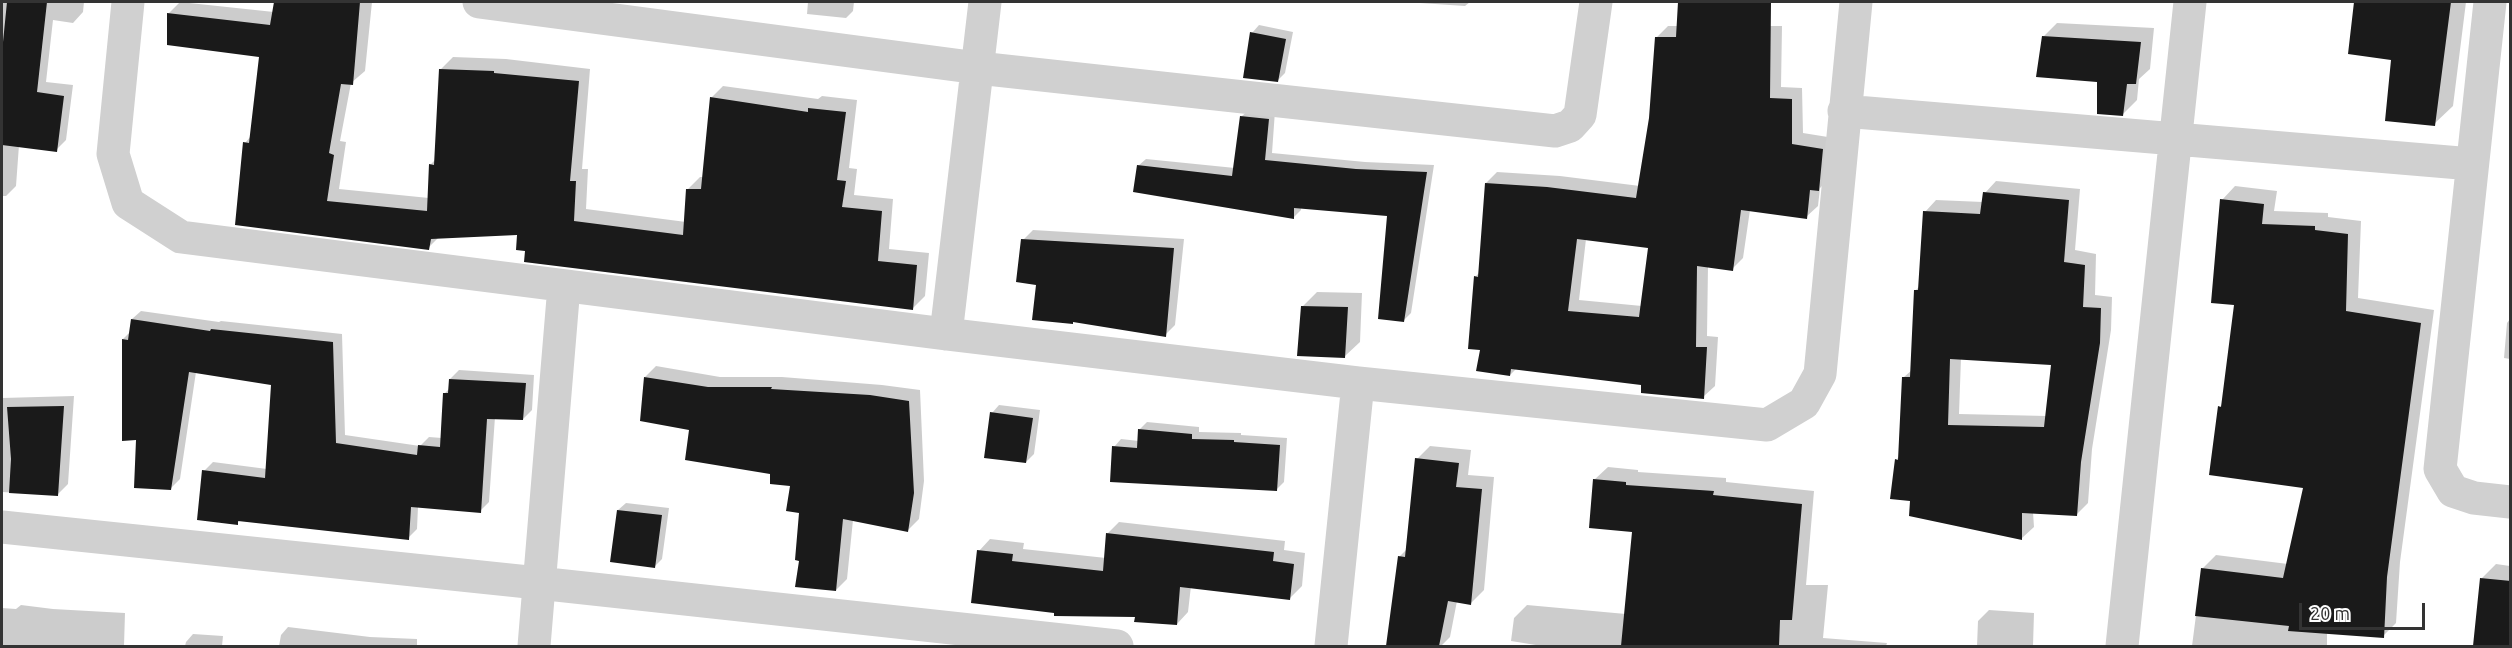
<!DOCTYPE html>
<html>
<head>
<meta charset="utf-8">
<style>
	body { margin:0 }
	#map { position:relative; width:2512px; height:648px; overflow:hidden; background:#fff; font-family:Ubuntu,sans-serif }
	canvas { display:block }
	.frame { position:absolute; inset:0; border:3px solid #333; pointer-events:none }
	.scale { position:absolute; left:2299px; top:603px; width:126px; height:27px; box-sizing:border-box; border:3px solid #333; border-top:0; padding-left:8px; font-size:18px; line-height:21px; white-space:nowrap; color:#333; -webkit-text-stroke:4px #fff; paint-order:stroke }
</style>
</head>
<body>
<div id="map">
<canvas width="2512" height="648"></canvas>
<div class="frame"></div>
<div class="scale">20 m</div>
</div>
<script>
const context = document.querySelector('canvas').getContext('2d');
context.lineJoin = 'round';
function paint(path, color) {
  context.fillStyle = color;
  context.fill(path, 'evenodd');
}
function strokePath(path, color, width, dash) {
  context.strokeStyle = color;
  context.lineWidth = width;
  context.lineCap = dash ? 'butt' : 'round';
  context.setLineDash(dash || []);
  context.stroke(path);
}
paint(new Path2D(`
	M 2,2 L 84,2 L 83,12 L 73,23 L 53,20 L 46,82 L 73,85 L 66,140 L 56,150 L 19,145 L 16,186 L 6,196 L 2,196 Z
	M 180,2 L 274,12 L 276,2 L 372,2 L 365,71 L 351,83 L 340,141 L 346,142 L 339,189 L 429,198 L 430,165 L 436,159 L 440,70 L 453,57 L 506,59 L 590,69 L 582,169 L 588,169 L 586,209 L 686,222 L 688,189 L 700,177 L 704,177 L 711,98 L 723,86 L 818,99 L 822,96 L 857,100 L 849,168 L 857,169 L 854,195 L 893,199 L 889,249 L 929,253 L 925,296 L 913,308 L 527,249 L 519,234 L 439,237 L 428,248 L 236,224 L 245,143 L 251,136 L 261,55 L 168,14 Z
	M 808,2 L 854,2 L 853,11 L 846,18 L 807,14 Z
	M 1405,2 L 1470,2 L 1465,6 Z
	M 2355,2 L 2466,2 L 2453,106 L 2434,124 L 2392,59 L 2350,53 Z
	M 2057,23 L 2154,28 L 2150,69 L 2139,79 L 2137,100 L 2123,114 L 2098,80 L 2043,37 Z
	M 1259,25 L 1293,32 L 1285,73 L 1278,80 L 1252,33 Z
	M 1668,26 L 1782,26 L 1781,87 L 1802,88 L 1803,133 L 1834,138 L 1830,178 L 1820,188 L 1818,206 L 1806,217 L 1750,210 L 1743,258 L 1732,269 L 1708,266 L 1707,336 L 1718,337 L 1715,386 L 1703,397 L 1643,384 L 1516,369 L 1510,375 L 1482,349 L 1475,277 L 1480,272 L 1486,183 L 1497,172 L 1560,176 L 1640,186 L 1650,118 L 1656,38 ZM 1586,239 L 1649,246 L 1642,306 L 1579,300 Z
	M 1250,109 L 1275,111 L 1272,153 L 1365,162 L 1434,165 L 1411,313 L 1403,321 L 1388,214 L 1301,207 L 1301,210 L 1293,218 L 1138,166 L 1146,159 L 1235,168 L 1242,116 Z
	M 1996,181 L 2080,189 L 2075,250 L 2096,254 L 2095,295 L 2112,297 L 2111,330 L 2092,449 L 2088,503 L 2077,514 L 2033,512 L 2034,527 L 2022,538 L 1912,500 L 1896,460 L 1900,456 L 1904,377 L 1912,370 L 1916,290 L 1920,286 L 1925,212 L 1936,200 L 1983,202 L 1985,193 ZM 1961,358 L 2052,363 L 2047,416 L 1959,414 Z
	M 2235,186 L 2277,191 L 2274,211 L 2328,213 L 2328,217 L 2361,221 L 2358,298 L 2434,310 L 2400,562 L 2396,623 L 2383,636 L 2327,632 L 2327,646 L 2192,646 L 2202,569 L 2216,555 L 2288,564 L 2305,487 L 2220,407 L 2223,403 L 2236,303 L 2222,200 Z
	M 1033,230 L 1184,239 L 1175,325 L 1165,335 L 1074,321 L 1072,323 L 1037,284 L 1023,240 Z
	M 1317,292 L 1362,293 L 1360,342 L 1345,356 L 1302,307 Z
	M 141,311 L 219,322 L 221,321 L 342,334 L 345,435 L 420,446 L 429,437 L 442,438 L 444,394 L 450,388 L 450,379 L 459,370 L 534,375 L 532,410 L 523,419 L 495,417 L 489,502 L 480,511 L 418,507 L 417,529 L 408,538 L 241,520 L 237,523 L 204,471 L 213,462 L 267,469 L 273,384 L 196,372 L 180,479 L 171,488 L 137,439 L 123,339 L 130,332 L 132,319 Z
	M 2510,319 L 2510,359 L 2504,358 L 2507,323 Z
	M 656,366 L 720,377 L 782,377 L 882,385 L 920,390 L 924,481 L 919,519 L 908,530 L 853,520 L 847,579 L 836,590 L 801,559 L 800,512 L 791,484 L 691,429 L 645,377 Z
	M 74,396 L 68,484 L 57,495 L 2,492 L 2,398 Z
	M 999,405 L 1040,410 L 1034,454 L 1026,462 L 992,413 Z
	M 1147,422 L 1199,427 L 1199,432 L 1241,433 L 1241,435 L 1287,438 L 1284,482 L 1276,490 L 1114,447 L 1121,439 L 1139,441 L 1139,430 Z
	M 1430,446 L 1471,450 L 1468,475 L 1494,477 L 1484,590 L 1471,603 L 1457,601 L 1450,637 L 1441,646 L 1388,646 L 1400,556 L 1407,549 L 1417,459 Z
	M 1608,467 L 1638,470 L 1638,472 L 1726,478 L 1726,482 L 1814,491 L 1806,585 L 1828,585 L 1823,638 L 1887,643 L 1886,646 L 1542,646 L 1511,641 L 1514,618 L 1527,605 L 1626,614 L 1633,531 L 1594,480 Z
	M 626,503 L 669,508 L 662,559 L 655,566 L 618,510 Z
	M 1119,522 L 1285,541 L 1284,550 L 1305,553 L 1302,586 L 1290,598 L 1191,586 L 1188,612 L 1177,624 L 1136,615 L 1056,612 L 979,551 L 990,539 L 1024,543 L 1023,549 L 1106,558 L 1108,533 Z
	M 2496,564 L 2510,566 L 2510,646 L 2475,646 L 2482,578 Z
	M 21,605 L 53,609 L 125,613 L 124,646 L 2,646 L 2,608 L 16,609 Z
	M 1989,610 L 2034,613 L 2033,646 L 1977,646 L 1978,621 Z
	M 288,627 L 370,637 L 417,639 L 417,646 L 279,646 L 281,635 Z
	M 193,634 L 223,636 L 222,646 L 185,646 L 186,642 Z`), '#0003');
paint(new Path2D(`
	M 7,2 L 47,2 L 37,92 L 64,96 L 57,152 L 2,145 L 2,52 Z
	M 274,2 L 360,2 L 353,85 L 341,84 L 329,153 L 334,155 L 327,201 L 427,211 L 429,164 L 434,165 L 439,69 L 494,71 L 494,73 L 579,81 L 570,181 L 576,181 L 574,221 L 683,235 L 686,189 L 701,189 L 710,97 L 808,112 L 808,108 L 846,112 L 837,180 L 846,181 L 842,207 L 882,211 L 878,261 L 917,265 L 913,310 L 524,262 L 525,251 L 516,250 L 517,235 L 431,239 L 429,250 L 235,225 L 243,142 L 249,143 L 259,57 L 167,45 L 167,13 L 270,25 Z
	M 1678,2 L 1771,2 L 1770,98 L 1792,99 L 1792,144 L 1823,149 L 1819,191 L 1810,190 L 1807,219 L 1741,210 L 1733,271 L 1697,266 L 1696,347 L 1707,347 L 1704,399 L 1641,393 L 1641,385 L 1511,369 L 1510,376 L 1476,371 L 1480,350 L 1468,349 L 1474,276 L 1478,277 L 1485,183 L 1547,187 L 1636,198 L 1649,118 L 1655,37 L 1676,37 ZM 1577,239 L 1648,248 L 1639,317 L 1568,311 Z
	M 2354,2 L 2451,2 L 2435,126 L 2385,121 L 2391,60 L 2348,54 Z
	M 1250,32 L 1286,39 L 1278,82 L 1243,78 Z
	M 2042,36 L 2141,42 L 2136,84 L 2127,84 L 2123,116 L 2097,114 L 2097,82 L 2036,77 Z
	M 1240,116 L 1269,119 L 1265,160 L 1356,169 L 1427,172 L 1404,322 L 1378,319 L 1387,216 L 1294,208 L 1294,219 L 1133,192 L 1137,165 L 1232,176 Z
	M 1983,192 L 2069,200 L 2064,262 L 2085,265 L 2083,307 L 2101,308 L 2100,343 L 2081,462 L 2077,516 L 2022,513 L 2022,540 L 1909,516 L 1910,501 L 1890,499 L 1895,459 L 1898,460 L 1902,377 L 1910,377 L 1914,290 L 1918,290 L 1923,211 L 1980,214 ZM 1950,359 L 2051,365 L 2044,427 L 1948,425 Z
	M 2220,199 L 2264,204 L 2262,224 L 2315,226 L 2315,230 L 2348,234 L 2346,311 L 2421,323 L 2387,577 L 2384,638 L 2288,631 L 2289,626 L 2195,616 L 2201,568 L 2283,578 L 2303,488 L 2209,475 L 2218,406 L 2221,407 L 2234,305 L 2211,303 Z
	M 1021,239 L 1174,248 L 1166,337 L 1073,322 L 1073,324 L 1032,320 L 1036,285 L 1016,282 Z
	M 1301,306 L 1348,307 L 1345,358 L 1297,356 Z
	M 131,319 L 210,331 L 211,329 L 333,342 L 336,443 L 417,455 L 418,445 L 440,447 L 443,393 L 448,393 L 449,379 L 526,383 L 523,420 L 487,419 L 481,513 L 411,507 L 409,540 L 238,521 L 238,525 L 197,520 L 202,470 L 265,478 L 271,385 L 189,372 L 171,490 L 134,488 L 136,440 L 122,441 L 122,339 L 128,340 Z
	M 644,377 L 708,387 L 772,387 L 771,389 L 870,395 L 909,401 L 914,493 L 908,532 L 843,519 L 836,591 L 795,587 L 799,561 L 795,560 L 799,513 L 786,511 L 790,486 L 770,484 L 770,474 L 685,460 L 689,430 L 640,421 Z
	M 64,406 L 58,496 L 9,493 L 11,459 L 7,407 Z
	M 990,412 L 1033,418 L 1026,463 L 984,458 Z
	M 1138,429 L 1192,434 L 1192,439 L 1234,440 L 1234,442 L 1280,445 L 1277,491 L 1110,482 L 1112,446 L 1137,448 Z
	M 1415,458 L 1459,463 L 1456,487 L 1482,489 L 1471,605 L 1448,601 L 1439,646 L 1386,646 L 1398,556 L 1405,557 Z
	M 1593,479 L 1626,482 L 1626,485 L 1714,491 L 1713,495 L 1802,504 L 1792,620 L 1780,620 L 1779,646 L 1621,646 L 1632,532 L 1589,528 Z
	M 617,510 L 662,515 L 655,568 L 610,562 Z
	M 1106,533 L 1274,552 L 1273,561 L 1294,564 L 1290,600 L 1180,587 L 1177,625 L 1134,622 L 1135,617 L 1054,616 L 1054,613 L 971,603 L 977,550 L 1013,554 L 1012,561 L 1103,571 Z
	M 2480,578 L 2511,581 L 2511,646 L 2473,646 Z`), '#1a1a1a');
strokePath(new Path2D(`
	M 128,2 L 113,154 L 128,203 L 181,237 L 946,334 L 1358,383 L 1767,425 L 1804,403 L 1820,374 L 1856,2
	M 479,2 L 978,68 L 1555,131 L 1570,126 L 1580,115 L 1596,2
	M 2490,2 L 2440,469 L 2453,491 L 2474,498 L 2510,502
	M 1844,111 L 2472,164
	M 946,334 L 985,2
	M 2,527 L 538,583 L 1117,646
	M 534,646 L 564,286
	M 1331,646 L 1358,383
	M 2122,646 L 2190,2`), '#d0d0d0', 33);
</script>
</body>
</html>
